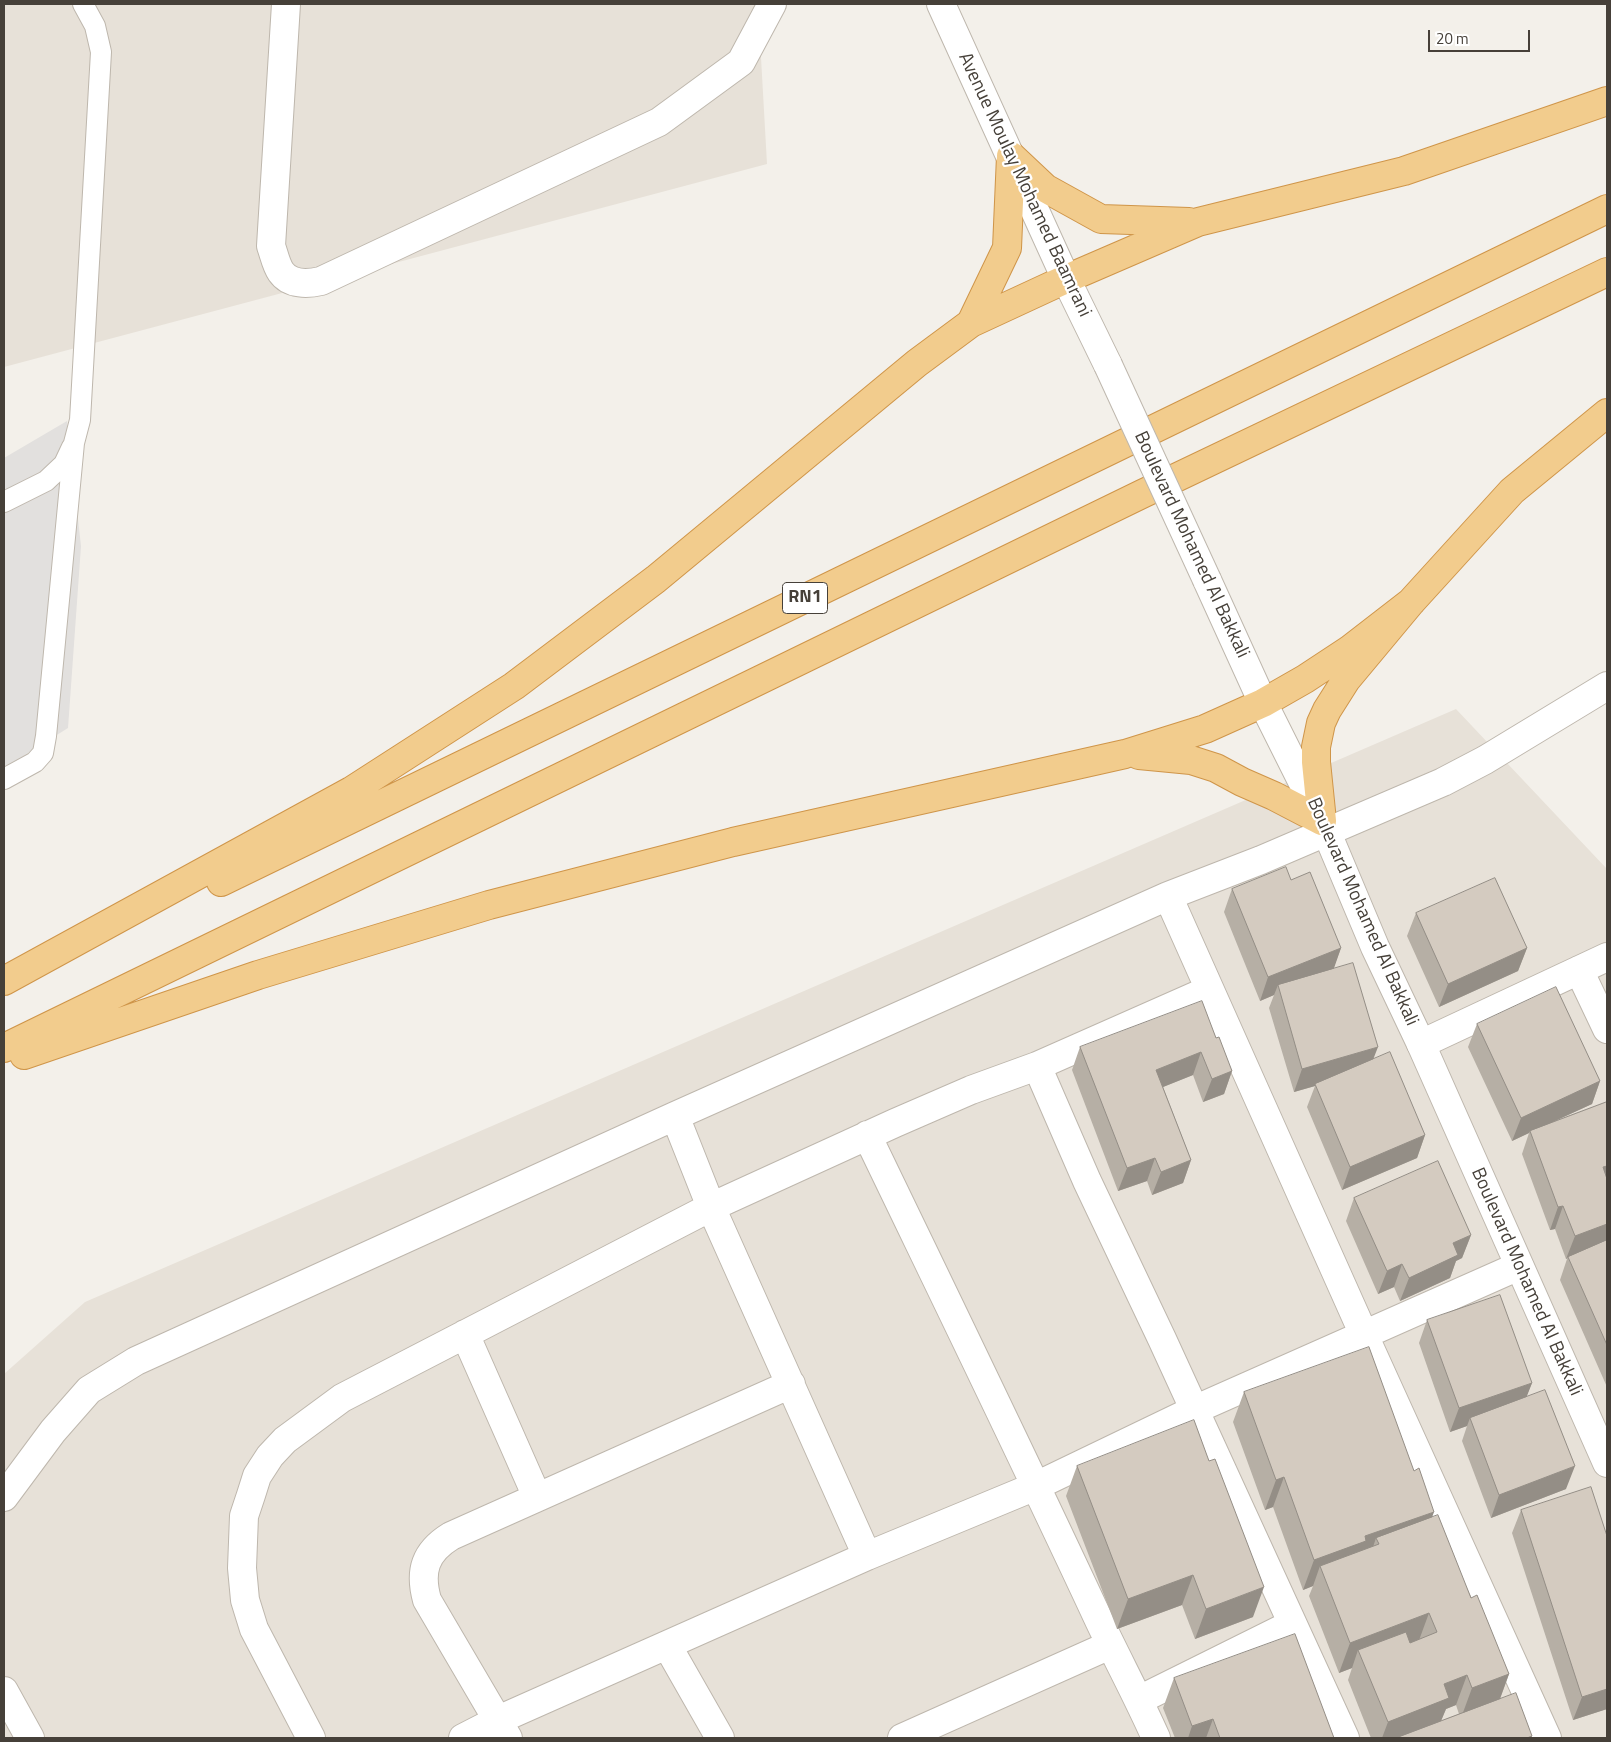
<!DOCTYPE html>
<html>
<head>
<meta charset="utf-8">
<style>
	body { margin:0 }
	#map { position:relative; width:1611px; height:1742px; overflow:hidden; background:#f3f0ea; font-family:"Titillium Web",sans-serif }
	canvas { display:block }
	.frame { position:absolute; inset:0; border:5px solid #464039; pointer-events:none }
	.scale { position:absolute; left:1428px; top:30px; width:102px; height:22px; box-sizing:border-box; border:2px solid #464039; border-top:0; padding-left:6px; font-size:15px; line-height:18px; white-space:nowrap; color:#464039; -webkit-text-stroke:4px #fff; paint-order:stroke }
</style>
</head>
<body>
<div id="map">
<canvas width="1611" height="1742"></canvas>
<div class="frame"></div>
<div class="scale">20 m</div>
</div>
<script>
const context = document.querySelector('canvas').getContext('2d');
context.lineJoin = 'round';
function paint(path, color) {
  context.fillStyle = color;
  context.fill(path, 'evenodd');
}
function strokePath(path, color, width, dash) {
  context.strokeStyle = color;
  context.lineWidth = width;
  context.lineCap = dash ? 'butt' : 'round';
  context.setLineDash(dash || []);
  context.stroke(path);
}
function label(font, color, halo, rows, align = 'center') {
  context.font = font + ' "Titillium Web",sans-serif';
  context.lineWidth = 4.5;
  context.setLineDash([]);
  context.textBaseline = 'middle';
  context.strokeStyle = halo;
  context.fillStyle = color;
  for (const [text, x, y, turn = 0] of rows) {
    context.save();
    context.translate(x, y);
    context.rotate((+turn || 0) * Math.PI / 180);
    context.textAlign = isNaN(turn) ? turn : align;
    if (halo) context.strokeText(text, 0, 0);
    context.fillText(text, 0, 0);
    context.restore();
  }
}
paint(new Path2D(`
	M 4,4 L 758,4 L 767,164 L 4,367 Z
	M 1456,709 L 1607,869 L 1607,1738 L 4,1738 L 4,1374 L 85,1302 Z`), '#e7e1d8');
paint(new Path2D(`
	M 67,421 L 81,546 L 68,728 L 4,768 L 4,458 Z`), '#e2e0de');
const service = new Path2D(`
	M 4,502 L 46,481 L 64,464 L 72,447
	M 4,779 L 35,762 L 43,753 L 46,736 L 74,443 L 80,420 L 101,52 L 95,26 L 83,4`);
const minor = new Path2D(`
	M 286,4 L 271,246 C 274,254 276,265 281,272 C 290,285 308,284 321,281 L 659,122 L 741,62 L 772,4
	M 1168,896 L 1364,1335 L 1547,1738
	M 1579,970 L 1607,1029
	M 1421,1044 L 1607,957
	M 1037,1066 L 1087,1181 L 1162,1339 L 1345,1738
	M 675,1116 L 711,1207 L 867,1556
	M 867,1135 C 944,1295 1022,1455 1097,1616 C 1116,1657 1138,1697 1156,1738
	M 465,1334 L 537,1497
	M 4,1497 L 53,1431 L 89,1390 L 136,1361 L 675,1116 L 1168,896 L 1261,860 L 1443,782 L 1485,760 L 1607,686
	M 667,1645 L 720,1738
	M 4,1691 L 30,1738
	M 1139,1700 L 1292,1624
	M 311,1738 L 254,1629 L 245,1600 L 242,1568 L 244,1516 L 251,1495 L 257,1476 L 270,1456 L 285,1440 L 342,1398 L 711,1207 L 895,1123 L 971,1090 L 1037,1066 L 1209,990
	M 463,1738 L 498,1720 L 867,1556 L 1036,1486 L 1194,1410 L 1519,1266
	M 508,1738 L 427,1600 C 419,1571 425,1552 451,1536 L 791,1384
	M 902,1738 L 1110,1645`);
const tertiary = new Path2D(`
	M 941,4 L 1066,279 L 1108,365
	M 1207,580 L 1263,703 L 1322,821 L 1375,947 L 1421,1044 L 1607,1463`);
const trunk = new Path2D(`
	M 1011,156 L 1045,188 L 1101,219 L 1189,222
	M 971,323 L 1007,248 L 1011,156
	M 1139,755 L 1191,760 L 1216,768 L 1242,782 L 1274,796 L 1322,821
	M 1322,821 L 1316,762 L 1316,747 L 1321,723 L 1327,710 L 1346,680 L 1411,602 L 1512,491 L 1607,413
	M 221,882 L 1607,209
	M 4,981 L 351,791 L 514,686 L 656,579 L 917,363 L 971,323 L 1066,279 L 1198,222 L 1404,171 L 1607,101
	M 4,1048 L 1142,494 L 1607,272
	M 24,1055 L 258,975 L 489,905 L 733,842 L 1125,754 L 1205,729 L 1263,703 L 1305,679 L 1349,650 L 1411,602`);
strokePath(service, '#beb7ad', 22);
strokePath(minor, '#beb7ad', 30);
strokePath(tertiary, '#beb7ad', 30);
strokePath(trunk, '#cf9549', 30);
strokePath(service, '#fff', 20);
strokePath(minor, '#fff', 28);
strokePath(tertiary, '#fff', 28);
strokePath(trunk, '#f2cc8d', 28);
const tertiaryBridge = new Path2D(`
	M 1108,365 L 1207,580`);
strokePath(tertiaryBridge, '#beb7ad', 30, []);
strokePath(tertiaryBridge, '#fff', 28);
paint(new Path2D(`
	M 1291,880 L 1341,948 L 1333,969 L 1373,1060 L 1425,1135 L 1417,1158 L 1342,1190 L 1307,1107 L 1315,1086 L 1294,1092 L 1269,1008 L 1274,995 L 1260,1001 L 1224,912 L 1232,889 Z
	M 1416,913 L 1527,948 L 1518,971 L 1439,1007 L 1407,936 Z
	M 1477,1024 L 1600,1081 L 1592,1104 L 1548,1124 L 1607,1102 L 1607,1387 L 1560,1280 L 1567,1259 L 1566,1259 L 1555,1229 L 1550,1230 L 1522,1154 L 1529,1133 L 1512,1141 L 1468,1047 Z
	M 1216,1038 L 1232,1071 L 1224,1094 L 1203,1102 L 1193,1075 L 1163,1087 L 1191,1160 L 1183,1183 L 1152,1195 L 1147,1181 L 1118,1191 L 1072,1070 L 1080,1047 Z
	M 1354,1198 L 1471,1235 L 1462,1258 L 1456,1261 L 1450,1278 L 1400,1301 L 1394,1287 L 1378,1294 L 1346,1221 Z
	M 1427,1320 L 1532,1383 L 1526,1397 L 1566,1489 L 1491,1518 L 1462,1441 L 1467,1426 L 1450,1432 L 1419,1343 Z
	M 1244,1392 L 1414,1471 L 1432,1517 L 1509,1674 L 1500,1699 L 1532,1736 L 1532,1738 L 1371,1738 L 1348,1680 L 1352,1668 L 1339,1673 L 1309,1596 L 1313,1586 L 1303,1590 L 1273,1507 L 1265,1510 L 1233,1422 ZM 1456,1705 L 1459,1714 L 1441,1721 L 1446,1709 Z
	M 1077,1466 L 1253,1617 L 1195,1639 L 1182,1605 L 1117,1629 L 1066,1496 Z
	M 1521,1510 L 1607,1536 L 1607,1709 L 1573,1720 L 1512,1533 Z
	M 1174,1678 L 1334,1738 L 1175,1738 L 1163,1708 Z`), '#b6afa5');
paint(new Path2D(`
	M 1341,948 L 1333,971 L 1278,985 L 1274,995 L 1260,1001 L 1268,977 Z
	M 1527,948 L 1518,971 L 1439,1007 L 1448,984 Z
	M 1378,1047 L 1369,1070 L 1315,1084 L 1315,1086 L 1294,1092 L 1302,1069 Z
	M 1201,1052 L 1193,1075 L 1148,1093 L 1156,1070 Z
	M 1232,1071 L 1224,1094 L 1203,1102 L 1212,1079 Z
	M 1600,1081 L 1592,1104 L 1531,1132 L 1530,1131 L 1529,1133 L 1512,1141 L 1521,1118 Z
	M 1425,1135 L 1417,1158 L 1342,1190 L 1350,1167 Z
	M 1155,1158 L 1147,1181 L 1118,1191 L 1127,1168 Z
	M 1191,1160 L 1183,1183 L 1152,1195 L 1161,1172 Z
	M 1607,1166 L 1607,1185 L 1603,1167 Z
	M 1563,1206 L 1555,1229 L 1550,1230 L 1558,1207 Z
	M 1607,1224 L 1607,1244 L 1568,1257 L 1566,1259 L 1575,1236 Z
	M 1471,1235 L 1462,1258 L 1456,1261 L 1450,1278 L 1400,1301 L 1409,1278 L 1453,1243 Z
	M 1402,1264 L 1394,1287 L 1378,1294 L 1387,1271 Z
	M 1532,1383 L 1523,1406 L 1470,1418 L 1467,1426 L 1450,1432 L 1459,1408 Z
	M 1575,1466 L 1566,1489 L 1491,1518 L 1499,1495 Z
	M 1284,1477 L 1273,1507 L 1265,1510 L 1276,1480 Z
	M 1434,1512 L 1423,1542 L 1379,1544 L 1376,1538 L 1368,1562 L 1320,1566 L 1313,1586 L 1303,1590 L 1314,1560 L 1365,1536 Z
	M 1193,1575 L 1182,1605 L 1117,1629 L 1128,1599 Z
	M 1264,1587 L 1253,1617 L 1195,1639 L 1206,1609 Z
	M 1429,1613 L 1418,1643 L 1358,1650 L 1352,1668 L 1339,1673 L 1350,1643 Z
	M 1509,1674 L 1498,1704 L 1461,1718 L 1472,1688 Z
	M 1467,1675 L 1456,1705 L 1446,1709 L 1438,1728 L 1412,1738 L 1382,1738 L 1388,1722 L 1444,1684 Z
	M 1607,1689 L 1607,1709 L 1573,1720 L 1582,1697 Z
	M 1213,1719 L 1206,1738 L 1188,1738 L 1192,1726 Z`), '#948e86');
const building = new Path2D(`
	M 1286,867 L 1291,880 L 1310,872 L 1341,948 L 1268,977 L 1232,889 Z
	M 1495,878 L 1527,948 L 1448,984 L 1416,913 Z
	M 1353,963 L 1378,1047 L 1302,1069 L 1278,985 Z
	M 1556,987 L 1600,1081 L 1521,1118 L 1477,1024 Z
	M 1202,1001 L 1216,1038 L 1219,1037 L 1232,1071 L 1212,1079 L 1201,1052 L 1156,1070 L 1191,1160 L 1161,1172 L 1155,1158 L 1127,1168 L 1080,1047 Z
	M 1390,1052 L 1425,1135 L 1350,1167 L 1315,1084 Z
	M 1607,1102 L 1607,1166 L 1603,1167 L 1607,1179 L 1607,1224 L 1575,1236 L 1563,1206 L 1558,1207 L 1530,1131 Z
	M 1438,1161 L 1471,1235 L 1453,1243 L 1458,1255 L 1409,1278 L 1402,1264 L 1387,1271 L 1354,1198 Z
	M 1607,1240 L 1607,1345 L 1568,1257 Z
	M 1500,1295 L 1532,1383 L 1459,1408 L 1427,1320 Z
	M 1369,1347 L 1414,1471 L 1419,1468 L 1434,1512 L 1365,1536 L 1366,1541 L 1314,1560 L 1284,1477 L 1276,1480 L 1244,1392 Z
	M 1545,1390 L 1575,1466 L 1499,1495 L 1470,1418 Z
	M 1194,1420 L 1209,1461 L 1215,1459 L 1264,1587 L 1206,1609 L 1193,1575 L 1128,1599 L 1077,1466 Z
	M 1591,1487 L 1607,1536 L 1607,1689 L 1582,1697 L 1521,1510 Z
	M 1438,1515 L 1471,1598 L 1477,1595 L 1509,1674 L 1472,1688 L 1467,1675 L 1444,1684 L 1449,1698 L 1388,1722 L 1358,1650 L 1406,1632 L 1410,1643 L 1437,1632 L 1429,1613 L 1350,1643 L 1320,1566 L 1379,1544 L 1376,1538 Z
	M 1295,1634 L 1334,1738 L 1220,1738 L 1213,1719 L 1192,1726 L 1174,1678 Z
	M 1516,1693 L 1532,1736 L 1527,1738 L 1396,1738 Z`);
paint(building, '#d4cbc0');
strokePath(building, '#948e86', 1);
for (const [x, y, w] of [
	[805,598,45]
]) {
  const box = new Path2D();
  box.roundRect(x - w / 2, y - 15.5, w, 31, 4);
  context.fillStyle = '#fff';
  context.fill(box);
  strokePath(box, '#464039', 1);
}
label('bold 18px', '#464039', null, [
	["RN1",805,598]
]);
label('19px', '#464039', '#fff', [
	["Avenue Moulay Mohamed Baamrani",1024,185,65],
	["Boulevard Mohamed Al Bakkali",1191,545,65],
	["Boulevard Mohamed Al Bakkali",1362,912,66],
	["Boulevard Mohamed Al Bakkali",1526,1282,66]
]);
</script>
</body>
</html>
